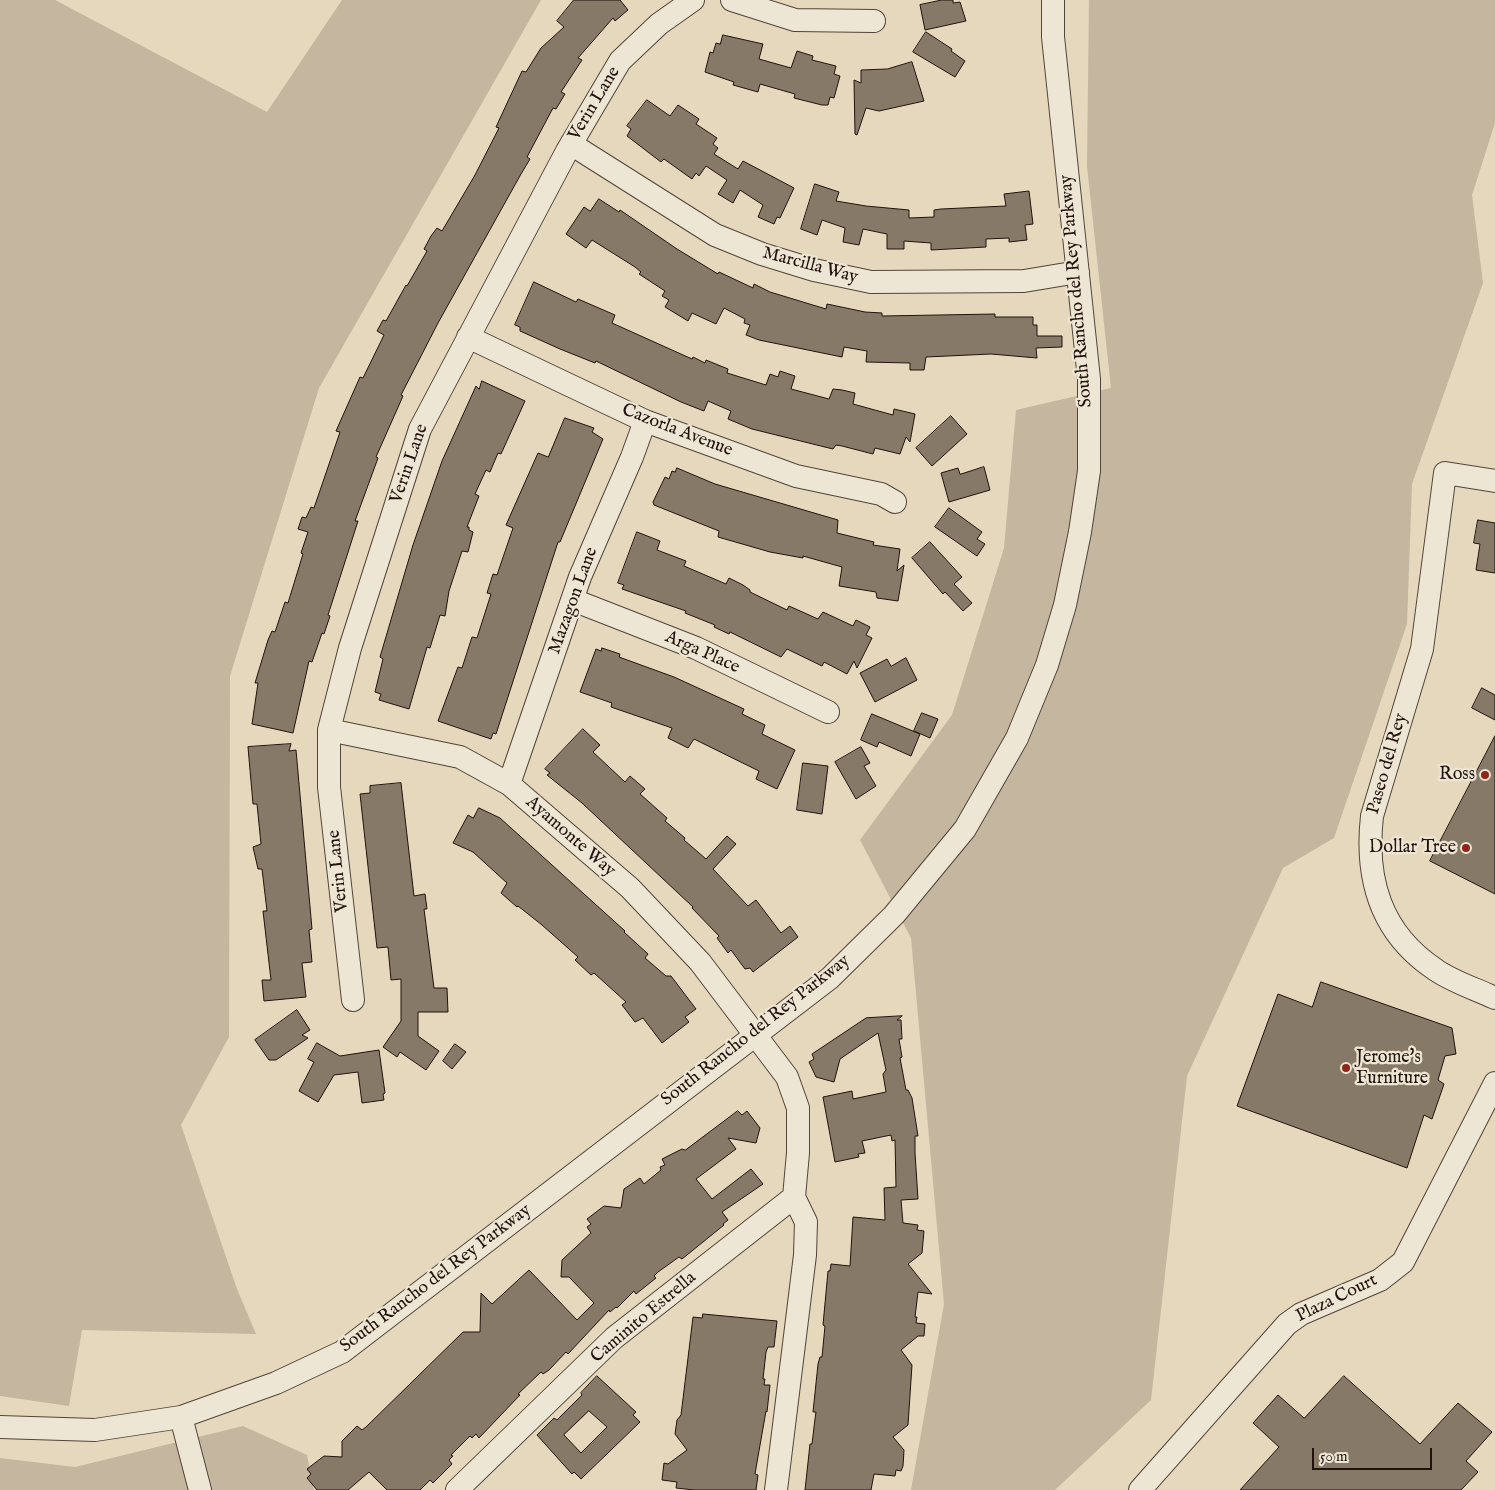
<!DOCTYPE html>
<html>
<head>
<meta charset="utf-8">
<style>
	body { margin:0 }
	#map { position:relative; width:1495px; height:1490px; overflow:hidden; background:#e5d8bd; font-family:"IM FELL English",serif }
	canvas { display:block }
	.scale { position:absolute; left:1312px; top:1448px; width:120px; height:22px; box-sizing:border-box; border:2px solid #21120c; border-top:0; padding-left:6px; font-size:15px; line-height:18px; white-space:nowrap; color:#21120c; -webkit-text-stroke:4px #eee6d4; paint-order:stroke }
</style>
</head>
<body>
<div id="map">
<canvas width="1495" height="1490"></canvas>
<div class="scale">50 m</div>
</div>
<script>
const context = document.querySelector('canvas').getContext('2d');
context.lineJoin = 'round';
function paint(path, color) {
  context.fillStyle = color;
  context.fill(path, 'evenodd');
}
function strokePath(path, color, width, dash) {
  context.strokeStyle = color;
  context.lineWidth = width;
  context.lineCap = dash ? 'butt' : 'round';
  context.setLineDash(dash || []);
  context.stroke(path);
}
function label(font, color, halo, rows, align = 'center') {
  context.font = font + ' "IM FELL English",serif';
  context.lineWidth = 4.5;
  context.setLineDash([]);
  context.textBaseline = 'middle';
  context.strokeStyle = halo;
  context.fillStyle = color;
  for (const [text, x, y, turn = 0] of rows) {
    context.save();
    context.translate(x, y);
    context.rotate((+turn || 0) * Math.PI / 180);
    context.textAlign = isNaN(turn) ? turn : align;
    if (halo) context.strokeText(text, 0, 0);
    context.fillText(text, 0, 0);
    context.restore();
  }
}
paint(new Path2D(`
	M 0,0 L 55,0 L 267,112 L 342,0 L 541,0 L 319,388 L 230,676 L 229,1037 L 181,1125 L 237,1289 L 256,1334 L 82,1330 L 69,1406 L 0,1396 Z
	M 1089,0 L 1495,0 L 1495,123 L 1472,195 L 1483,283 L 1412,484 L 1407,624 L 1334,838 L 1283,868 L 1187,1076 L 1151,1400 L 1055,1490 L 911,1490 L 944,1304 L 911,938 L 860,840 L 952,715 L 1004,548 L 1016,410 L 1111,388 L 1087,166 Z
	M 243,1426 L 307,1455 L 314,1490 L 0,1490 L 0,1458 L 75,1467 Z`), '#c4b69f');
const building = new Path2D(`
	M 574,0 L 620,0 L 628,10 L 615,21 L 613,18 L 578,58 L 582,60 L 561,92 L 565,94 L 556,109 L 553,108 L 527,157 L 530,159 L 521,174 L 438,323 L 401,395 L 403,396 L 376,457 L 378,458 L 355,521 L 358,521 L 328,615 L 330,616 L 324,634 L 322,633 L 312,662 L 309,661 L 293,733 L 252,724 L 258,683 L 255,683 L 268,640 L 272,631 L 275,632 L 285,602 L 288,603 L 303,554 L 301,553 L 308,532 L 298,529 L 302,517 L 306,518 L 311,507 L 314,508 L 340,432 L 336,431 L 360,377 L 363,378 L 384,335 L 377,331 L 383,320 L 386,321 L 406,285 L 407,286 L 427,251 L 424,249 L 431,236 L 437,228 L 442,231 L 475,175 L 499,128 L 496,127 L 522,71 L 526,72 L 541,48 L 564,27 L 557,21 Z
	M 942,0 L 953,0 L 953,3 L 960,2 L 966,21 L 925,30 L 920,5 Z
	M 926,32 L 952,49 L 951,51 L 965,61 L 955,77 L 913,52 Z
	M 723,35 L 763,44 L 759,59 L 791,68 L 797,51 L 813,56 L 812,60 L 836,66 L 834,74 L 840,76 L 834,98 L 830,97 L 828,105 L 822,105 L 794,98 L 795,94 L 760,84 L 758,92 L 733,85 L 734,82 L 705,72 L 710,52 L 713,53 L 716,43 L 720,44 Z
	M 912,62 L 924,101 L 879,111 L 866,108 L 857,135 L 855,134 L 854,80 L 861,83 L 861,70 L 887,69 Z
	M 647,100 L 670,116 L 678,105 L 699,119 L 696,124 L 717,138 L 713,144 L 718,148 L 714,154 L 738,169 L 743,161 L 794,188 L 780,218 L 777,217 L 774,224 L 758,217 L 763,205 L 740,190 L 733,203 L 718,194 L 727,180 L 706,166 L 699,176 L 696,173 L 692,179 L 664,159 L 661,162 L 627,136 L 631,129 L 627,126 Z
	M 815,184 L 839,192 L 836,201 L 866,206 L 909,210 L 909,218 L 934,217 L 934,210 L 941,209 L 1006,206 L 1004,194 L 1029,191 L 1033,224 L 1025,225 L 1027,240 L 1009,242 L 1009,238 L 986,239 L 986,247 L 931,250 L 931,243 L 904,241 L 904,249 L 887,249 L 887,234 L 863,229 L 859,245 L 843,242 L 845,228 L 822,220 L 817,235 L 801,229 Z
	M 599,199 L 619,212 L 620,210 L 677,249 L 718,274 L 719,272 L 753,288 L 754,284 L 770,292 L 826,309 L 827,304 L 865,312 L 882,313 L 882,316 L 995,314 L 995,317 L 1033,317 L 1033,325 L 1037,325 L 1037,336 L 1062,336 L 1062,347 L 1036,348 L 1037,358 L 991,354 L 926,357 L 924,370 L 910,370 L 910,363 L 866,362 L 867,351 L 844,347 L 842,357 L 759,340 L 746,335 L 750,325 L 744,323 L 745,319 L 724,308 L 716,324 L 692,313 L 688,321 L 665,307 L 669,300 L 662,296 L 665,291 L 639,274 L 641,272 L 635,267 L 592,240 L 586,248 L 566,234 L 584,207 L 590,211 Z
	M 534,282 L 576,302 L 578,299 L 615,315 L 612,323 L 692,359 L 693,357 L 705,363 L 706,360 L 728,369 L 727,373 L 766,385 L 770,374 L 778,377 L 780,371 L 795,376 L 791,389 L 829,399 L 833,389 L 842,390 L 855,393 L 853,404 L 893,415 L 894,409 L 915,414 L 910,442 L 906,437 L 900,454 L 875,448 L 873,454 L 842,446 L 836,445 L 833,449 L 752,429 L 728,419 L 731,411 L 708,401 L 704,411 L 681,402 L 596,361 L 595,363 L 560,349 L 520,331 L 520,327 L 515,325 Z
	M 482,381 L 525,401 L 501,454 L 498,453 L 490,472 L 486,470 L 475,494 L 479,496 L 467,527 L 469,527 L 469,530 L 473,532 L 468,552 L 462,551 L 449,591 L 445,616 L 440,615 L 430,648 L 427,647 L 409,709 L 379,700 L 381,694 L 375,692 L 383,659 L 380,657 L 413,545 L 442,461 L 476,386 L 479,389 Z
	M 951,416 L 967,434 L 932,466 L 916,448 Z
	M 565,418 L 594,428 L 592,432 L 603,439 L 560,542 L 558,542 L 496,734 L 493,733 L 491,739 L 438,721 L 458,667 L 462,668 L 472,637 L 477,638 L 491,594 L 487,593 L 493,574 L 497,575 L 513,528 L 506,525 L 538,453 L 548,457 Z
	M 984,467 L 990,490 L 949,502 L 941,473 L 958,468 L 960,474 Z
	M 677,468 L 715,484 L 838,520 L 837,533 L 874,542 L 873,545 L 900,549 L 897,571 L 904,565 L 898,601 L 877,598 L 876,592 L 839,586 L 842,567 L 803,556 L 803,558 L 770,552 L 718,537 L 719,531 L 654,505 L 653,502 L 665,477 L 669,479 L 672,471 L 675,472 Z
	M 949,508 L 982,532 L 977,539 L 985,544 L 977,556 L 935,527 Z
	M 1478,520 L 1495,523 L 1495,573 L 1476,570 L 1480,544 L 1474,543 Z
	M 637,532 L 660,541 L 657,550 L 686,561 L 684,566 L 726,584 L 729,578 L 743,585 L 750,590 L 750,592 L 787,610 L 789,606 L 818,619 L 823,612 L 853,626 L 856,620 L 870,627 L 866,635 L 872,638 L 857,668 L 854,661 L 847,674 L 824,662 L 822,666 L 787,649 L 781,657 L 730,632 L 729,634 L 714,627 L 715,625 L 685,613 L 686,611 L 622,589 L 624,585 L 618,583 Z
	M 930,542 L 962,577 L 954,584 L 972,603 L 963,611 L 945,592 L 943,594 L 912,558 Z
	M 602,648 L 620,654 L 619,657 L 674,677 L 733,704 L 744,709 L 742,714 L 765,725 L 762,734 L 795,750 L 777,789 L 756,779 L 759,771 L 694,739 L 688,748 L 668,738 L 672,728 L 611,707 L 612,703 L 580,692 L 596,649 L 601,651 Z
	M 906,658 L 917,680 L 875,702 L 860,673 L 887,659 L 891,666 Z
	M 1482,688 L 1495,695 L 1495,720 L 1472,708 Z
	M 922,713 L 938,719 L 930,738 L 914,731 Z
	M 872,714 L 920,734 L 911,756 L 879,742 L 877,747 L 861,740 Z
	M 583,729 L 600,745 L 593,752 L 625,782 L 630,776 L 645,789 L 640,794 L 667,818 L 665,821 L 685,838 L 684,840 L 706,859 L 727,836 L 736,844 L 713,869 L 748,906 L 756,900 L 781,933 L 790,926 L 798,937 L 753,972 L 750,968 L 745,969 L 731,950 L 728,953 L 717,938 L 719,936 L 692,908 L 693,907 L 582,803 L 547,775 L 550,773 L 545,769 Z
	M 1495,736 L 1495,894 L 1430,861 Z
	M 291,744 L 289,751 L 296,750 L 312,929 L 309,930 L 312,962 L 302,963 L 306,997 L 264,1001 L 262,980 L 271,980 L 263,911 L 267,911 L 262,869 L 258,869 L 253,847 L 261,844 L 257,804 L 253,804 L 248,747 Z
	M 861,747 L 870,763 L 864,766 L 876,786 L 856,799 L 835,762 Z
	M 803,763 L 828,766 L 822,814 L 797,810 Z
	M 401,783 L 414,896 L 425,894 L 427,909 L 424,909 L 434,988 L 447,988 L 448,1012 L 418,1012 L 418,1036 L 439,1051 L 426,1070 L 400,1052 L 397,1057 L 383,1047 L 401,1021 L 401,979 L 391,980 L 388,947 L 377,948 L 360,794 L 370,793 L 370,786 Z
	M 479,808 L 500,818 L 625,931 L 624,932 L 648,954 L 645,958 L 666,976 L 671,976 L 696,1009 L 685,1017 L 689,1022 L 662,1043 L 643,1018 L 635,1022 L 622,1005 L 626,1002 L 594,973 L 591,975 L 575,960 L 578,957 L 542,925 L 518,906 L 517,907 L 501,893 L 507,883 L 473,852 L 453,843 L 468,815 L 473,818 Z
	M 1321,982 L 1452,1028 L 1456,1054 L 1445,1056 L 1438,1080 L 1444,1084 L 1432,1119 L 1424,1115 L 1407,1168 L 1237,1106 L 1278,994 L 1312,1007 Z
	M 297,1010 L 310,1030 L 302,1035 L 308,1038 L 276,1060 L 269,1060 L 255,1040 Z
	M 902,1016 L 897,1020 L 901,1020 L 902,1039 L 899,1039 L 902,1057 L 900,1058 L 906,1090 L 908,1090 L 912,1098 L 918,1136 L 915,1136 L 915,1153 L 918,1199 L 901,1200 L 903,1223 L 918,1225 L 917,1230 L 924,1231 L 922,1253 L 908,1264 L 932,1294 L 918,1292 L 915,1317 L 917,1317 L 916,1323 L 925,1324 L 924,1336 L 918,1336 L 901,1350 L 912,1365 L 908,1425 L 893,1437 L 904,1450 L 903,1466 L 901,1471 L 896,1470 L 895,1476 L 874,1474 L 871,1490 L 805,1490 L 810,1444 L 812,1444 L 815,1419 L 816,1412 L 813,1412 L 818,1364 L 820,1357 L 822,1357 L 825,1326 L 823,1325 L 828,1271 L 830,1271 L 831,1264 L 850,1266 L 853,1217 L 885,1220 L 884,1188 L 896,1187 L 895,1140 L 892,1141 L 891,1135 L 862,1141 L 865,1153 L 858,1154 L 859,1157 L 835,1162 L 823,1097 L 852,1091 L 853,1099 L 886,1092 L 883,1074 L 886,1070 L 878,1033 L 840,1059 L 834,1082 L 816,1077 L 809,1062 L 814,1059 L 812,1054 L 866,1018 Z
	M 317,1043 L 340,1056 L 379,1050 L 385,1093 L 383,1094 L 384,1100 L 362,1103 L 358,1072 L 334,1075 L 318,1102 L 299,1091 L 314,1062 L 308,1059 Z
	M 455,1044 L 466,1052 L 452,1069 L 443,1061 Z
	M 738,1111 L 742,1115 L 747,1111 L 760,1128 L 756,1143 L 728,1138 L 736,1149 L 696,1179 L 712,1199 L 751,1169 L 763,1184 L 722,1212 L 728,1220 L 723,1224 L 724,1225 L 682,1259 L 679,1257 L 658,1272 L 654,1276 L 656,1278 L 636,1294 L 634,1291 L 617,1308 L 616,1307 L 610,1312 L 609,1310 L 568,1354 L 566,1352 L 549,1370 L 543,1374 L 541,1372 L 518,1394 L 520,1395 L 479,1438 L 476,1434 L 472,1438 L 470,1436 L 451,1455 L 453,1456 L 449,1460 L 452,1464 L 433,1483 L 430,1480 L 420,1490 L 387,1490 L 369,1472 L 348,1490 L 317,1490 L 307,1478 L 311,1474 L 307,1469 L 324,1456 L 342,1457 L 342,1441 L 357,1426 L 362,1430 L 366,1427 L 463,1332 L 480,1332 L 481,1293 L 492,1304 L 529,1270 L 577,1320 L 594,1303 L 569,1277 L 561,1277 L 562,1260 L 591,1233 L 587,1227 L 591,1224 L 587,1219 L 604,1206 L 621,1208 L 624,1189 L 640,1178 L 644,1184 L 661,1170 L 660,1167 L 665,1165 L 662,1159 L 682,1149 L 685,1150 Z
	M 703,1314 L 777,1321 L 774,1347 L 768,1347 L 766,1352 L 763,1379 L 765,1379 L 764,1385 L 770,1385 L 767,1412 L 766,1411 L 756,1468 L 755,1474 L 758,1475 L 756,1490 L 694,1490 L 676,1488 L 677,1482 L 662,1480 L 664,1463 L 668,1464 L 687,1450 L 675,1434 L 677,1420 L 681,1415 L 693,1317 L 702,1318 Z
	M 597,1376 L 636,1412 L 633,1415 L 640,1422 L 581,1479 L 574,1472 L 572,1474 L 537,1435 L 554,1418 L 557,1420 L 582,1395 L 581,1393 ZM 589,1411 L 607,1427 L 581,1453 L 564,1435 Z
	M 1344,1376 L 1420,1444 L 1458,1403 L 1492,1432 L 1466,1461 L 1478,1472 L 1461,1490 L 1240,1490 L 1279,1447 L 1253,1423 L 1278,1395 L 1304,1418 Z`);
paint(building, '#877968');
strokePath(building, '#21120c', 1);
const minor = new Path2D(`
	M 732,0 L 795,20 L 874,21
	M 571,144 L 715,235 L 762,254 L 814,270 L 871,282 L 1024,281 L 1078,272
	M 468,337 L 645,421 L 796,476 L 881,494 L 895,502
	M 1495,481 L 1445,473 L 1422,649 L 1372,816 C 1365,879 1380,933 1436,970 C 1453,982 1476,989 1495,998
	M 573,600 L 696,648 L 828,712
	M 329,730 L 460,757 L 509,784 L 630,888 L 700,962 L 787,1077 L 798,1108 L 798,1153 L 794,1197
	M 509,784 L 580,577 L 632,457 L 645,421
	M 353,1000 L 329,787 L 329,730 L 350,648 L 420,429 L 567,151 L 620,61 L 659,24 L 693,0
	M 181,1417 L 200,1490
	M 0,1427 L 95,1430 L 181,1417 L 276,1383 L 342,1352 L 830,978 L 894,915 L 965,829 L 1017,738 L 1047,665 L 1065,605 L 1080,532 L 1089,471 L 1089,379 L 1053,37 L 1053,0
	M 457,1490 L 614,1338 L 794,1197 L 806,1222 L 805,1255 L 776,1490
	M 1140,1490 L 1287,1324 L 1301,1314 L 1380,1280 L 1403,1262 L 1495,1083`);
strokePath(minor, '#524438', 24);
strokePath(minor, '#eee6d4', 22);
for (const [x, y, r, color] of [
	[1485,775,5,"#8f2418"],
	[1466,848,5,"#8f2418"],
	[1346,1068,5,"#8f2418"]
]) {
  const dot = new Path2D();
  dot.arc(x, y, r, 0, 2 * Math.PI);
  context.fillStyle = color;
  context.fill(dot);
  strokePath(dot, '#eee6d4', 2);
}
label('18px', '#21120c', '#eee6d4', [
	["Verin Lane",595,104,-59],
	["Marcilla Way",810,266,15],
	["South Rancho del Rey Parkway",1077,291,-95],
	["Cazorla Avenue",677,431,21],
	["Verin Lane",410,464,-71],
	["Mazagon Lane",574,601,-70],
	["Arga Place",702,653,24],
	["Paseo del Rey",1388,764,-74],
	["Ayamonte Way",570,837,41],
	["Verin Lane",339,871,-96],
	["South Rancho del Rey Parkway",756,1031,-38],
	["South Rancho del Rey Parkway",436,1279,-37],
	["Plaza Court",1337,1299,-26],
	["Caminito Estrella",644,1318,-40]
]);
label('18px', '#21120c', '#eee6d4', [
	["Ross",1475,775],
	["Dollar Tree",1456,848],
	["Jerome's",1356,1058,"left"],
	["Furniture",1356,1079,"left"]
], 'right');
</script>
</body>
</html>
